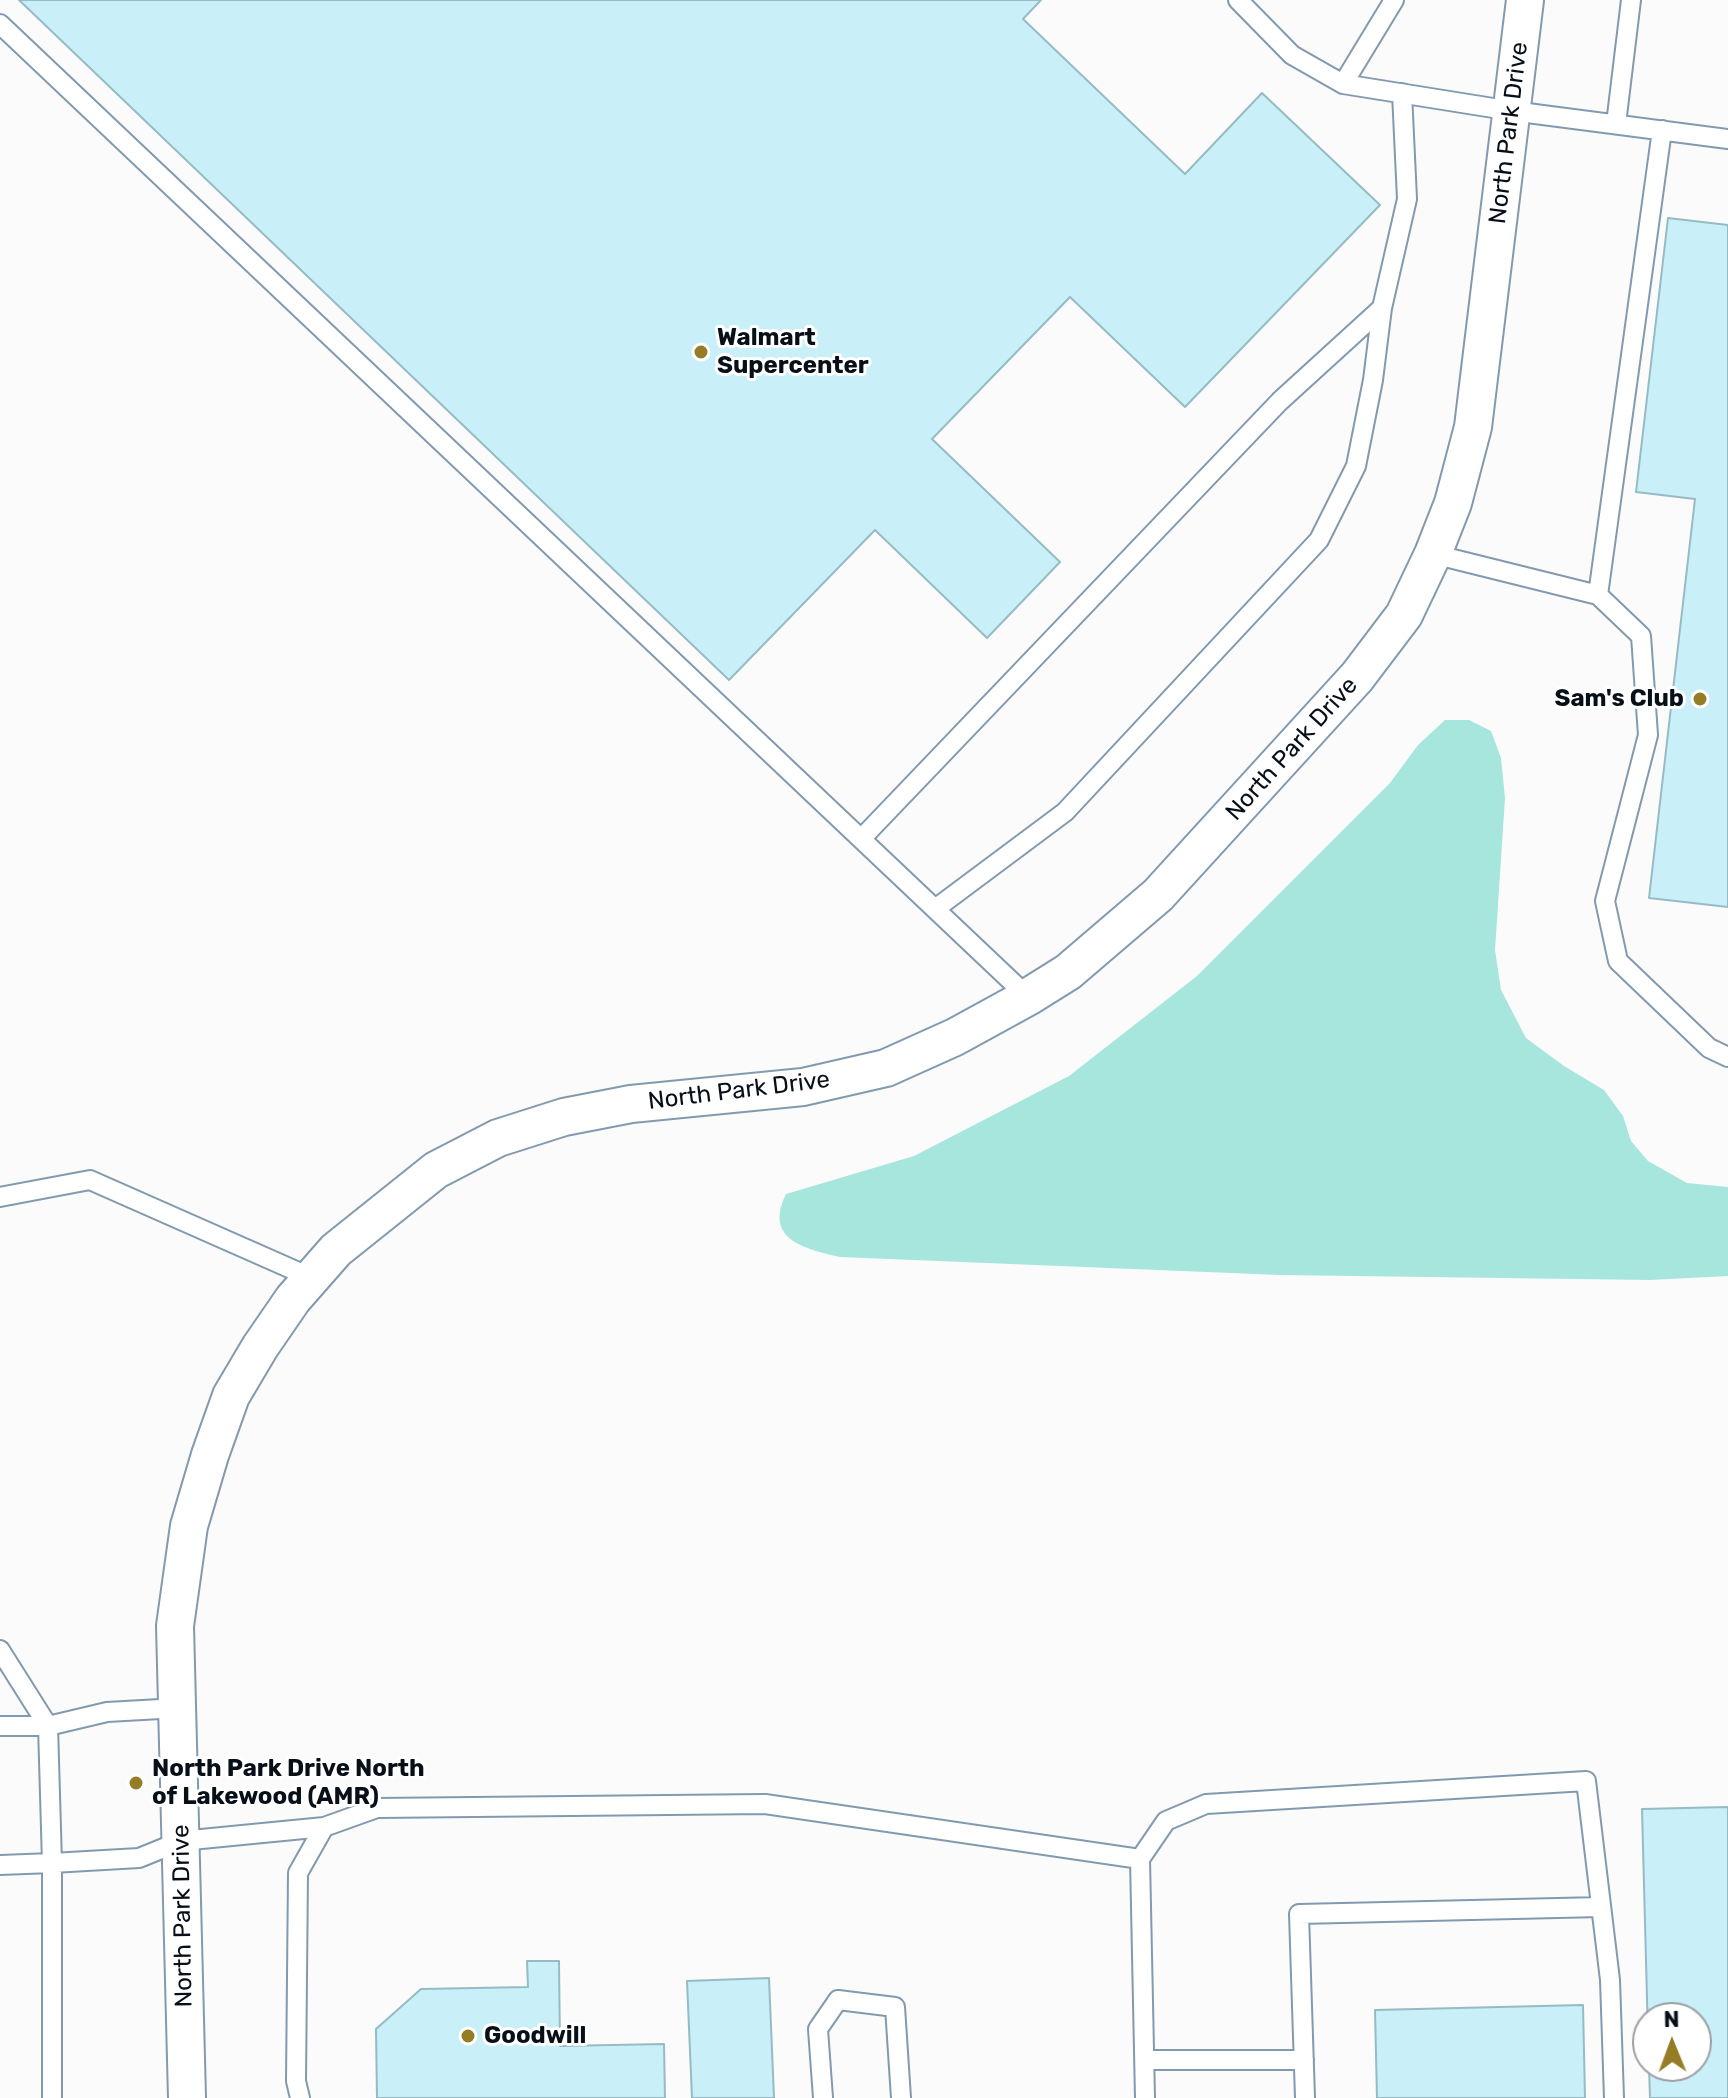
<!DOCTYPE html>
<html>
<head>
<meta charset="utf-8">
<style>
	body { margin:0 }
	#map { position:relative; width:1728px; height:2098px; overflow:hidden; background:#fbfbfb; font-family:Rubik,sans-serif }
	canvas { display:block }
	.north { position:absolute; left:1632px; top:2002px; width:80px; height:80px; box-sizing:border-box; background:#fff; border:2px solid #9c9fa3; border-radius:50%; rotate:359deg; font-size:22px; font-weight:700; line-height:32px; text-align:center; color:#071018 }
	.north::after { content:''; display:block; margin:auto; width:28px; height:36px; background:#957d25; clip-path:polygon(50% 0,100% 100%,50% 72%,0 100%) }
</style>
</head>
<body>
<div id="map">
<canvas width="1728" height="2098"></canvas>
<div class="north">N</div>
</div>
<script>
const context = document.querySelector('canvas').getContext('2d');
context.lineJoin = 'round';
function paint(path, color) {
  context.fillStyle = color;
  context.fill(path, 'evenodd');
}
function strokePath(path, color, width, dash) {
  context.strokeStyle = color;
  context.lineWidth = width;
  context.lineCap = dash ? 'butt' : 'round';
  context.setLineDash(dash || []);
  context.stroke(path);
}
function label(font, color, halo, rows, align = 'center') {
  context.font = font + ' Rubik,sans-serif';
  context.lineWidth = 6;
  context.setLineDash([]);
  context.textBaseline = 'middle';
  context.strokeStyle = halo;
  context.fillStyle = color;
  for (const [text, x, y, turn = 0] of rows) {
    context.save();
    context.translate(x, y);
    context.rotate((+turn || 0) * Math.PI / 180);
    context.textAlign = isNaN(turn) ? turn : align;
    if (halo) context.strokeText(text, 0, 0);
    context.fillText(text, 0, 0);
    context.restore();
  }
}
paint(new Path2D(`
	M 1445,720 L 1469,720 L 1491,731 L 1501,758 L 1505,798 L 1495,950 L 1501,990 L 1526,1038 L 1564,1066 L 1604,1090 L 1623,1116 L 1631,1141 L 1648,1161 L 1687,1183 L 1728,1187 L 1728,1276 L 1650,1280 L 1280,1275 L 840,1257 C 806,1249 763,1240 786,1194 L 914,1156 L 1069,1076 L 1197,976 L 1390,783 L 1418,745 Z`), '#a7e6dc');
const building = new Path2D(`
	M 19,0 L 1041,0 L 1023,19 L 1185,174 L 1262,93 L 1380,205 L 1185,407 L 1070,297 L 932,439 L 1060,562 L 987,638 L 875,530 L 729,680 Z
	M 1668,218 L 1728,225 L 1728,907 L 1649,898 L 1695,499 L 1636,492 Z
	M 1728,1807 L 1728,2098 L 1650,2098 L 1649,2066 L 1696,2066 L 1696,2018 L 1648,2018 L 1648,2037 L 1642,1809 Z
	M 527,1961 L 559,1961 L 560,2046 L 664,2044 L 665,2098 L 377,2098 L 376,2029 L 421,1989 L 528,1987 Z
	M 769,1978 L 774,2098 L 692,2098 L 687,1981 Z
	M 1583,2005 L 1585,2098 L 1377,2098 L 1375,2010 Z`);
paint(building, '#c9eff8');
strokePath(building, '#96bbc4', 2);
const service = new Path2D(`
	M 1238,0 L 1292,55 L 1343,84 L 1512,111 L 1728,139
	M 0,24 L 1028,997
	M 1343,84 L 1394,0
	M 1616,124 L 1631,0
	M 1433,554 L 1598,595 L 1641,636 L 1648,735 L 1605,901 L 1618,961 L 1709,1048 L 1728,1057
	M 1598,595 L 1662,130
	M 861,839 L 1280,401 L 1382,308
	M 935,909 L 1065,812 L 1319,540 L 1356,466 L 1373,380 L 1382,308 L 1407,199 L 1402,93
	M 0,1197 L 90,1180 L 312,1278
	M 0,1650 L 48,1726
	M 0,1726 L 48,1726
	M 0,1865 L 52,1863 L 48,1726 L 107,1712 L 178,1708
	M 1145,2060 L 1304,2060
	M 52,2098 L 52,1863 L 139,1858 L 181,1841 L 324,1827
	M 300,2098 L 296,2081 L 298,1873 L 324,1827 L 377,1808 L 765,1804 L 1140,1859
	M 823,2098 L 818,2029 L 838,2000 L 895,2007 L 901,2098
	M 1145,2098 L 1140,1859 L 1166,1821 L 1206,1804 L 1586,1781 L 1610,1980 L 1614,2098
	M 1305,2098 L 1299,1914 L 1601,1907`);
const minor = new Path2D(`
	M 187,2098 L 175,1626 L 189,1526 L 210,1455 L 231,1396 L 260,1347 L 293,1299 L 336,1250 L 436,1170 L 498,1138 L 564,1117 L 631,1104 L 803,1087 L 886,1068 L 955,1037 L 1028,997 L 1068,972 L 1158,895 L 1357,677 L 1404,615 L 1433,554 L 1453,503 L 1473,427 L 1525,0`);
strokePath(service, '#829aaf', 22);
strokePath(minor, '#829aaf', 40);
strokePath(service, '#fff', 18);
strokePath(minor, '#fff', 36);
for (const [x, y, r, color] of [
	[701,352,8,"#957d25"],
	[1700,699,8,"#957d25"],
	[136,1783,8,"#957d25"],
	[468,2036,8,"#957d25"]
]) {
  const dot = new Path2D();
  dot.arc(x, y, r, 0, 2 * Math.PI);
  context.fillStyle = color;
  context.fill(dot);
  strokePath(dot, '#fff', 3);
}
label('24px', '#071018', '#fff', [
	["North Park Drive",1509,133,-83],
	["North Park Drive",1292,749,-48],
	["North Park Drive",739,1091,-7],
	["North Park Drive",183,1916,-91]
]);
label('bold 24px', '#071018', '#fff', [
	["Walmart",717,338],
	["Supercenter",717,366],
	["Sam's Club",1684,699,"right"],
	["North Park Drive North",152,1769],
	["of Lakewood (AMR)",152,1797],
	["Goodwill",484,2036]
], 'left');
</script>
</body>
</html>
